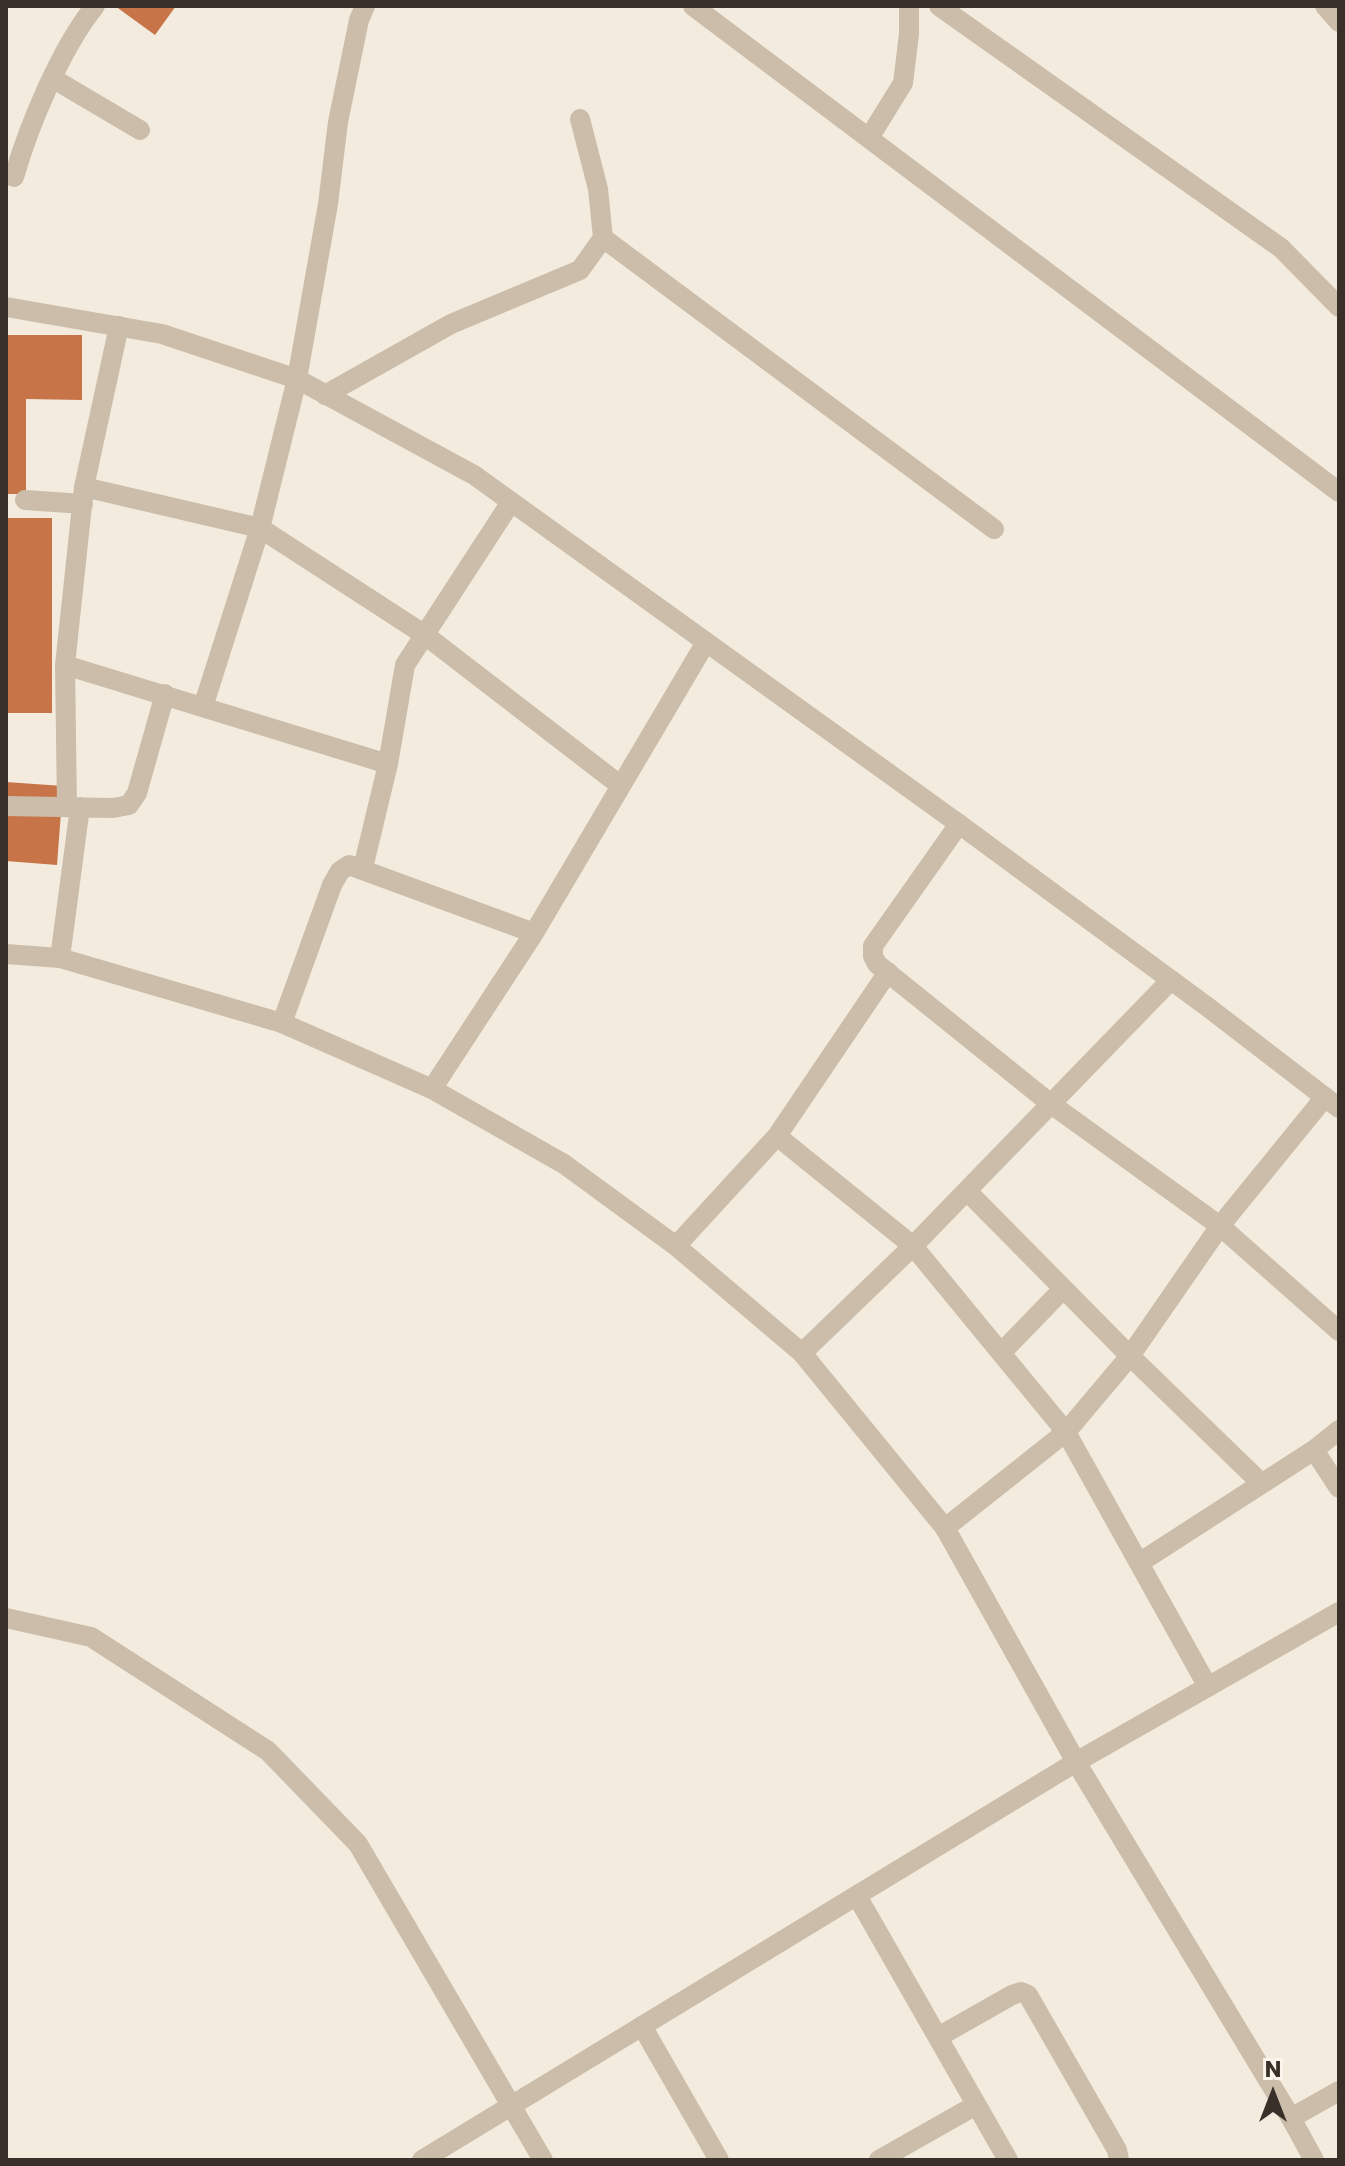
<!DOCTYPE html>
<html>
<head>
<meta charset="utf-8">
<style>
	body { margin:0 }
	#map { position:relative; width:1345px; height:2166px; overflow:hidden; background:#f3ecde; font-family:Poppins,sans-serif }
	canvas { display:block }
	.frame { position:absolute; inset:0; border:8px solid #393029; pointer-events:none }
	.north { position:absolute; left:1233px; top:2054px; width:80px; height:80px; -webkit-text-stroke:6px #faf5eb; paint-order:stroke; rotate:0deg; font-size:22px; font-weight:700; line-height:32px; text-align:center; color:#393029 }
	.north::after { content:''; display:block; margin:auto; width:28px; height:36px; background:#393029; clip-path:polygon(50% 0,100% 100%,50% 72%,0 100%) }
</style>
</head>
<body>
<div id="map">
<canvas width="1345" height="2166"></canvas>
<div class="frame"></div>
<div class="north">N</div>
</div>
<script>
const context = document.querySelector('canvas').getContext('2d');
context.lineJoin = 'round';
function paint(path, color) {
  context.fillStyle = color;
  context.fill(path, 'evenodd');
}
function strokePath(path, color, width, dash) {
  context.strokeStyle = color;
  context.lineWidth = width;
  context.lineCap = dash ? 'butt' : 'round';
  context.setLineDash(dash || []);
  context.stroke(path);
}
paint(new Path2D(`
	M 115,6 L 176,6 L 155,35 Z
	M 6,335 L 82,335 L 82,400 L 26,399 L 26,494 L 6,494 Z
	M 6,518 L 52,518 L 52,713 L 6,713 Z
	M 6,782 L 63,786 L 57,865 L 6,861 Z`), '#c77548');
strokePath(new Path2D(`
	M 52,78 L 140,130
	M 14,177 C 29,125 61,48 95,6
	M 84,487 L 260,528 L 425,635 L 621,786
	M 25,500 L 83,504
	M 65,665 L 388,764
	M 203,707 L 260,528 L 297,379
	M 6,806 L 113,808 L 129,805 L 137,793 L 165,694
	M 67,807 L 65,665 L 84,487 L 119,326
	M 959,824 L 873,946 L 873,956 L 877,964 L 1051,1104 L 1220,1226 L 1339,1331
	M 363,868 L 388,764 L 405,665 L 511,502
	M 60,958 L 80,807
	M 282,1023 L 332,885 L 340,871 L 349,865 L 534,933
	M 432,1089 L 534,933 L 706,642
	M 777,1136 L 913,1246 L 1066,1432 L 1208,1687
	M 967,1191 L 1130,1356 L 1261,1483
	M 676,1246 L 777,1136 L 888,972
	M 1002,1352 L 1063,1289
	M 802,1353 L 913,1246 L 1171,980
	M 1314,1450 L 1339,1488
	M 945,1528 L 1066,1432 L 1130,1356 L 1220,1226 L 1325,1097
	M 1139,1563 L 1314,1450 L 1339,1430
	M 857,1896 L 1008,2160
	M 642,2026 L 719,2160
	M 938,2037 L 1012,1995 L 1021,1992 L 1028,1995 L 1117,2150 L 1119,2160
	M 1291,2118 L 1339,2091
	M 879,2160 L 976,2105`), '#ccbdaa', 20);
strokePath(new Path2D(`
	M 693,6 L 1339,492
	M 939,6 L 1281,248 L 1339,307
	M 1325,6 L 1339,22
	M 869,138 L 903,83 L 909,34 L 909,6
	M 603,238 L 994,529
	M 6,307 L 162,334 L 297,379 L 474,475 L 959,824 L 1209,1008 L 1339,1108
	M 297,379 L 328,204 L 338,122 L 359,20 L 365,6
	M 325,395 L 451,324 L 580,270 L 603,238 L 598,189 L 580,119
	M 6,954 L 60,958 L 282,1023 L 432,1089 L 564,1164 L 676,1246 L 802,1353 L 945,1528 L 1076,1762 L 1291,2118 L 1314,2160
	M 6,1618 L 91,1637 L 268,1751 L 358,1844 L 543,2160
	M 422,2160 L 1076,1762 L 1339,1612`), '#ccbdaa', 20);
</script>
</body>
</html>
